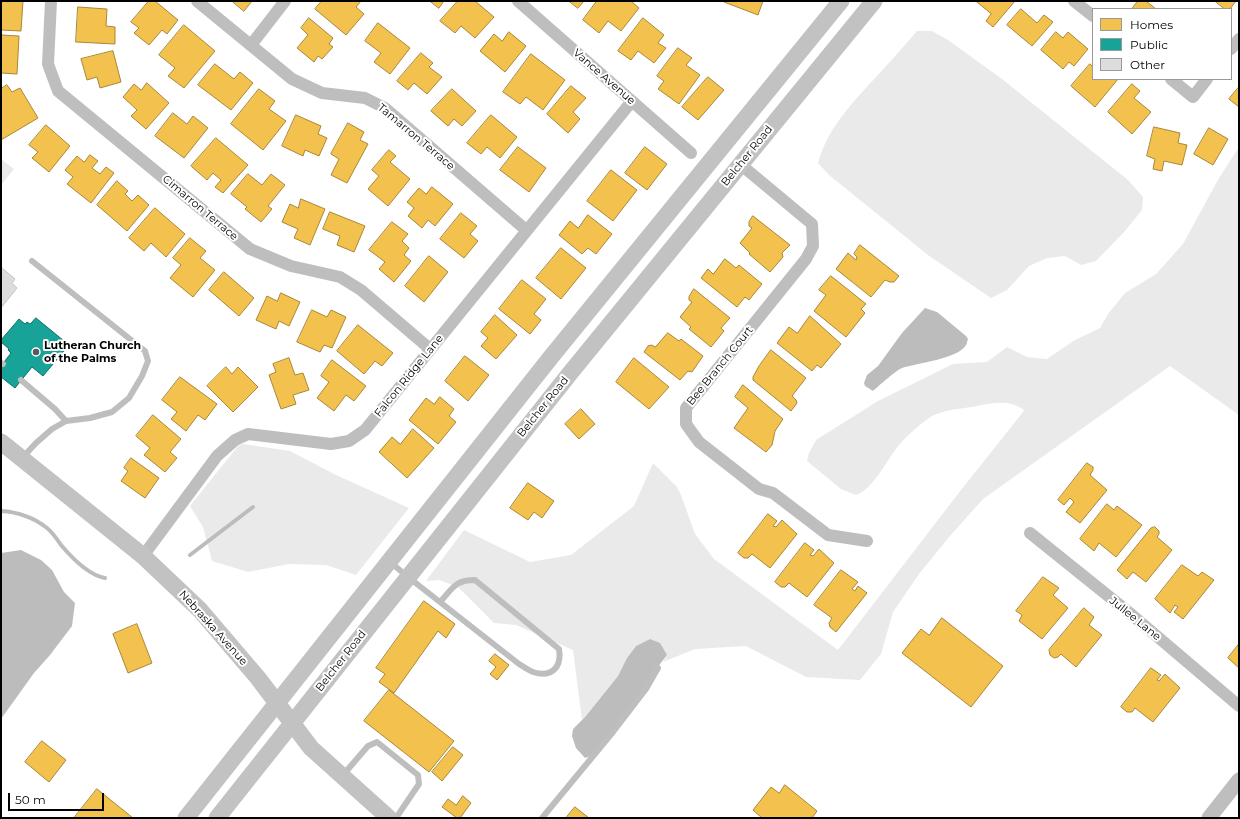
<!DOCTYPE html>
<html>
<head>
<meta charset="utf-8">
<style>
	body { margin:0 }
	#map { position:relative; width:1240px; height:819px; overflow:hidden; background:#fff; font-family:Montserrat,sans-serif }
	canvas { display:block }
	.frame { position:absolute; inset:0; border:2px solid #000; pointer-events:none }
	.legend { position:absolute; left:1092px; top:8px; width:140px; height:72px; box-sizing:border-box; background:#fff; border:1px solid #999; margin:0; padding:5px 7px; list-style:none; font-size:12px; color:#000 }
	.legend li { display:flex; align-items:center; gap:8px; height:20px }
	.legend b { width:20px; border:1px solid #999 }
	.scale { position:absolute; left:8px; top:793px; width:96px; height:18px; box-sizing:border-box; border:2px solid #000; border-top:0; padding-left:5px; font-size:12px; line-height:14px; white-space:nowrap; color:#000; -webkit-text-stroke:3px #fff; paint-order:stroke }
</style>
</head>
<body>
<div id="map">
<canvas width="1240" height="819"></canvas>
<div class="frame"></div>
<ul class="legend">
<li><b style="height:11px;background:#f2c14e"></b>Homes</li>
<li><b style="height:11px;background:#17a398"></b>Public</li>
<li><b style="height:11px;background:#ddd"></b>Other</li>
</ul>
<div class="scale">50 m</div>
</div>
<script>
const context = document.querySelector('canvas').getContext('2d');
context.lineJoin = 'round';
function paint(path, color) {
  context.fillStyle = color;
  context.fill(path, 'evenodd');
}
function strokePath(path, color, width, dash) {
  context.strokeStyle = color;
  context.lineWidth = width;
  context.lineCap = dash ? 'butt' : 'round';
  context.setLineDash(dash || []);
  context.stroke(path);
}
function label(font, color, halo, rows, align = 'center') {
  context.font = font + ' Montserrat,sans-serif';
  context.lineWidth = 4;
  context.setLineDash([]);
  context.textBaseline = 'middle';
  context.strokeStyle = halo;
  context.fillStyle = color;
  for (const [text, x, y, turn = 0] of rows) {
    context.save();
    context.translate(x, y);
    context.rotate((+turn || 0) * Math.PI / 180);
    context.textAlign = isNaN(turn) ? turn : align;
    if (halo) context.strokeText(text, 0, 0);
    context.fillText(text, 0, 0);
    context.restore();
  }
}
paint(new Path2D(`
	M 917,31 L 932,31 L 948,40 L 1002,79 L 1128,180 L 1143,197 L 1142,210 L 1125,231 L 1096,261 L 1081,265 L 1065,256 L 1047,258 L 1029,266 L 1007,290 L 991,298 L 928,255 L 829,175 L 818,163 C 828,127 853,102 878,75 C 891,61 904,46 917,31 Z
	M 1239,147 L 1239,415 L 1170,366 L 983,499 L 950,536 L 919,574 L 893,612 L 881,654 L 860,680 L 806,677 L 746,646 L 695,649 L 663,662 L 667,655 L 650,639 L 636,646 L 627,658 L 618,676 L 582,720 L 573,650 L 516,625 L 494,623 L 458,587 L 439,580 L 426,581 L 464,530 L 530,562 L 571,555 L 634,506 L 653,463 L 677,487 L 681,495 L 695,534 L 714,559 L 838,650 L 961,490 L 1023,412 L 1024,410 C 1008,399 994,403 977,406 C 963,409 945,409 932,416 C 921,423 903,439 896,449 C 885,463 873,489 856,495 L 841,489 L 807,461 L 809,453 L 816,440 L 878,401 L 953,364 L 987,362 L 1007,347 L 1027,357 L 1047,359 L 1075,340 L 1100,328 L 1108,314 L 1125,293 L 1156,274 L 1183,244 L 1219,178 Z
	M 1,159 L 14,169 L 1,185 Z
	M 243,444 L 290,451 L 336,475 L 409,508 L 356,575 L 326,565 L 289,564 L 248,572 L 212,561 L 203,527 L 190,506 L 238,446 Z`), '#eaeaea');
paint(new Path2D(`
	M 925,308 L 937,312 L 966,336 L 968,339 C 967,341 967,344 966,345 C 958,359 917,363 902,368 C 895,371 880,385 873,391 L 865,386 L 864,383 L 867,375 L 878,366 L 902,333 Z
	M 21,550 L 41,560 L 52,570 L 64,592 L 75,603 L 72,626 L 50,655 L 34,673 L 1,719 L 1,553 Z
	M 650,639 L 660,643 L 667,655 L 650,677 L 645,689 L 594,755 L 585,758 L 576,748 L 572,736 L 573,729 L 585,717 L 618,676 L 627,658 L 636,646 Z`), '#bcbcbc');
const homes = new Path2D(`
	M 1,1 L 23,1 L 21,31 L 1,30 Z
	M 149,1 L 155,1 L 178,20 L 167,34 L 162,30 L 149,45 L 134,33 L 139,28 L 131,22 Z
	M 232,1 L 252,1 L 244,11 Z
	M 322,1 L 361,1 L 356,7 L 364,14 L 346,35 L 315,9 Z
	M 430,1 L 444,1 L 439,8 Z
	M 458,1 L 475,1 L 494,17 L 475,38 L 461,26 L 455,33 L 440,21 Z
	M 569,1 L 584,1 L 578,8 Z
	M 597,1 L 631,1 L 639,8 L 621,31 L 608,21 L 599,33 L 583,20 Z
	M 724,1 L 763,1 L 758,15 L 724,2 Z
	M 976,1 L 1015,1 L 993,27 L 986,21 L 991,14 Z
	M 1138,1 L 1146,1 L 1156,9 L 1132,9 Z
	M 1215,1 L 1236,1 L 1230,9 L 1225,9 Z
	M 78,7 L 107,9 L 106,26 L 115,27 L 115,44 L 76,42 Z
	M 1021,9 L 1037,23 L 1044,15 L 1053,22 L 1032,46 L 1007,25 Z
	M 309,18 L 333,38 L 329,44 L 333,47 L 322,59 L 318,56 L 314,62 L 297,48 L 308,35 L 301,28 Z
	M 643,18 L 664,35 L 658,43 L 666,48 L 654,63 L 638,51 L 631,60 L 618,51 Z
	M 378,23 L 410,48 L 390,74 L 374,62 L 381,53 L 365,41 Z
	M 184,25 L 215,51 L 184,88 L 168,76 L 175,68 L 159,55 Z
	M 509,32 L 526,46 L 505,72 L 480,51 L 494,34 L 502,41 Z
	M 1056,32 L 1063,38 L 1068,32 L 1088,49 L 1074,66 L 1069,62 L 1063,69 L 1041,50 Z
	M 1,35 L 19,36 L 17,74 L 1,73 Z
	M 678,48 L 692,58 L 686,65 L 700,75 L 679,104 L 658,89 L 664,81 L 657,76 Z
	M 113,51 L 121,82 L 100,88 L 97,77 L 87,80 L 81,59 Z
	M 421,53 L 433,63 L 429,67 L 442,77 L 427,94 L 414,83 L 408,90 L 397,81 Z
	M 531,54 L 565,80 L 543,110 L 526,97 L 520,104 L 503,92 Z
	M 215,64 L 234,79 L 240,72 L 253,83 L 231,110 L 198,85 Z
	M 1090,64 L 1093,67 L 1093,79 L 1118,79 L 1095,107 L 1071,86 Z
	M 708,77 L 724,90 L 698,120 L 682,107 Z
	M 147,83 L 169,103 L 146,129 L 131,116 L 137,110 L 123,97 L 134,84 L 141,90 Z
	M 1132,84 L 1140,91 L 1134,98 L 1151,112 L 1132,134 L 1108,112 Z
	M 7,85 L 12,92 L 20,88 L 38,118 L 1,140 L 1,89 Z
	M 571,86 L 586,98 L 573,112 L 580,119 L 568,133 L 547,114 Z
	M 1239,87 L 1239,107 L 1229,99 Z
	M 259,89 L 275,101 L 269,109 L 286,121 L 263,150 L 231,124 Z
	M 452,89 L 476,111 L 462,126 L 454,119 L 448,126 L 431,111 Z
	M 173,113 L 187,124 L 193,116 L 208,128 L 184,158 L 155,136 Z
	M 296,115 L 321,126 L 318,134 L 327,138 L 319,156 L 305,150 L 303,156 L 282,146 Z
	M 491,115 L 517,137 L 500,158 L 487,147 L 481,154 L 467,143 Z
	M 348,123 L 364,132 L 360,140 L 368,144 L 347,183 L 331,175 L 339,159 L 331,154 Z
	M 46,125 L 70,146 L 49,172 L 32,158 L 38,152 L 29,145 Z
	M 1154,127 L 1180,133 L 1178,143 L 1187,145 L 1182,165 L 1164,161 L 1162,171 L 1153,169 L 1155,159 L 1147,156 Z
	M 1209,128 L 1228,139 L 1213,165 L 1194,154 Z
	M 216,138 L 248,165 L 223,193 L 215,187 L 221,180 L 213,173 L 207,180 L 191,166 Z
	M 518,147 L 546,168 L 529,192 L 500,170 Z
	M 645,147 L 667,164 L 647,190 L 625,173 Z
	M 389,150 L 396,156 L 390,162 L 410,179 L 388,206 L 368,189 L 379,176 L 372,170 Z
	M 90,155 L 98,161 L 92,168 L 100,174 L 106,167 L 114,173 L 91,203 L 67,184 L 73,177 L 65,170 L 77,156 L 84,162 Z
	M 611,170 L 637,190 L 613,221 L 587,201 Z
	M 248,174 L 262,185 L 271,174 L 285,185 L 268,206 L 272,209 L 261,222 L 245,209 L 247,207 L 231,194 Z
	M 117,181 L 128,191 L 125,194 L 132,201 L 138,195 L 149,205 L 127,231 L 97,205 Z
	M 432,187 L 453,204 L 435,226 L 428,220 L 422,228 L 408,216 L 414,208 L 407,202 L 419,188 L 426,194 Z
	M 301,199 L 325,209 L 310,245 L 294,238 L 298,229 L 282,222 L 290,204 L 298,208 Z
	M 155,208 L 185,234 L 166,257 L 151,243 L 144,251 L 129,238 Z
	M 330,212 L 365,226 L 354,252 L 337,245 L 340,236 L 323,229 Z
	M 461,213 L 477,226 L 470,234 L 478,241 L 464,258 L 440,239 Z
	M 588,215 L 612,234 L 596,254 L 588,248 L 582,254 L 559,235 L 570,221 L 578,228 Z
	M 753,216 L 790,245 L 782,253 L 783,257 L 770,272 L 749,254 L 750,253 L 740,243 L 752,228 L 749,226 L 749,222 Z
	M 392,222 L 408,234 L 402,241 L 409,248 L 404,255 L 411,261 L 394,282 L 379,269 L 385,262 L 369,250 Z
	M 190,238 L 206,251 L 200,258 L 215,270 L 193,297 L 170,278 L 181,265 L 173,258 Z
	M 860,245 L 899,276 L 894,282 L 890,282 L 885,280 L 871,297 L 836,269 L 848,253 L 856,260 L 857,257 L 854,254 Z
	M 561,248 L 586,268 L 561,299 L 536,278 Z
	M 429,256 L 448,272 L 424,302 L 405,286 Z
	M 725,259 L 736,268 L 739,265 L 762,284 L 749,300 L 745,297 L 737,307 L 701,278 L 708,269 L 713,274 Z
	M 224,272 L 254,298 L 239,316 L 209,290 Z
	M 831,276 L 866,304 L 861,309 L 865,313 L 846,337 L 814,311 L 826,295 L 819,290 Z
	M 522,280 L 546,299 L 534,314 L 541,320 L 530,334 L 499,309 Z
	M 694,289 L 730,318 L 721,328 L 724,331 L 711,347 L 689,329 L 691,327 L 680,317 L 692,302 L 689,300 L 689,297 Z
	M 281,293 L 300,302 L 289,326 L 279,321 L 276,329 L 256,320 L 267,296 L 277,301 Z
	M 312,310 L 327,317 L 331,310 L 346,317 L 332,348 L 324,345 L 320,352 L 297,342 Z
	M 495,315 L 517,335 L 496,359 L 481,346 L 488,338 L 481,332 Z
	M 810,316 L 841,344 L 821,368 L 817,365 L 812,371 L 777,343 L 789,327 L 797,333 Z
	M 358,325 L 393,353 L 382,366 L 375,361 L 364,374 L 337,351 Z
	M 668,333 L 679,341 L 681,339 L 703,356 L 692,372 L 688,371 L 680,380 L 644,352 L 648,346 L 652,345 L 655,347 Z
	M 771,350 L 806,378 L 792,396 L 796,400 L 797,403 L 791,411 L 753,380 L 753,377 L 759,366 Z
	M 465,356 L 489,375 L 468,401 L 445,381 Z
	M 289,358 L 295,375 L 303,373 L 309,390 L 293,395 L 296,404 L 281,409 L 269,375 L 276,372 L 273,364 Z
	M 634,358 L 669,387 L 649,409 L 616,382 Z
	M 332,360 L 366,386 L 354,401 L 346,395 L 334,411 L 317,398 L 329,382 L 321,376 Z
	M 226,367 L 232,374 L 238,367 L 258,387 L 233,412 L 207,386 Z
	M 180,377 L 217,404 L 205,420 L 198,415 L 186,431 L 171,419 L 177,412 L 162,400 Z
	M 743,385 L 783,419 L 775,431 L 772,445 L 766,452 L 734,428 L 748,408 L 735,397 Z
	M 440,397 L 454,409 L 449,416 L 456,422 L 438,444 L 409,420 L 426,398 L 434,404 Z
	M 581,409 L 595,424 L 579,439 L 565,424 Z
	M 153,415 L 181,439 L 170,452 L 177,458 L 165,472 L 144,455 L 150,448 L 136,436 Z
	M 413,429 L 434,448 L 407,478 L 379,452 L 392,437 L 400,444 Z
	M 131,458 L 159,478 L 145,498 L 121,481 L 128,471 L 124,468 Z
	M 1087,463 L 1093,467 L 1093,470 L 1090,475 L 1107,490 L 1080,523 L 1066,512 L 1074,502 L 1070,498 L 1064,505 L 1058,500 Z
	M 528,483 L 554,501 L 542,518 L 534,512 L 528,520 L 510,508 Z
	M 1107,504 L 1114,510 L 1117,506 L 1142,525 L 1116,557 L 1099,543 L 1094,551 L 1080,539 Z
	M 768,514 L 777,521 L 773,526 L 776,527 L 782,520 L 797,534 L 770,568 L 752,554 L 748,558 L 744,558 L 738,553 Z
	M 1155,527 L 1159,531 L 1159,534 L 1157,537 L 1172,550 L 1146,582 L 1133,572 L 1127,579 L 1117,570 L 1151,528 Z
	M 805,543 L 814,550 L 810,555 L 813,556 L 819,549 L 834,563 L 807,597 L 789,583 L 785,587 L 781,587 L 775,582 Z
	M 1182,565 L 1198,576 L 1202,572 L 1214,580 L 1183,619 L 1174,612 L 1178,607 L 1175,605 L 1170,613 L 1155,599 Z
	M 841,570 L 858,582 L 852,589 L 855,591 L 858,586 L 867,593 L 836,632 L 830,627 L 829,623 L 832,618 L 814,605 Z
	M 1043,577 L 1059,588 L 1053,595 L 1068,608 L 1042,639 L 1019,621 L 1022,615 L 1016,611 Z
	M 424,601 L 455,624 L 446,638 L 438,631 L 394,693 L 379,682 L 385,674 L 376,668 Z
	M 1084,608 L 1094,617 L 1089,625 L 1102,635 L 1076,667 L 1061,654 L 1058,657 L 1054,658 L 1050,655 L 1049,650 Z
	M 942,618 L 1003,666 L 971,707 L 902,653 L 921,629 L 929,635 Z
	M 137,624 L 152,663 L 128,673 L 113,634 Z
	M 1239,644 L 1239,668 L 1228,658 Z
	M 495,654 L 509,665 L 497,680 L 490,674 L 496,667 L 489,661 Z
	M 1151,668 L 1161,675 L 1157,680 L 1159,681 L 1165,674 L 1180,688 L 1153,722 L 1135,708 L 1132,712 L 1127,712 L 1121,707 Z
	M 389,690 L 454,741 L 429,772 L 364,721 Z
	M 42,741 L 66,760 L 49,782 L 25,762 Z
	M 453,747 L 463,755 L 442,781 L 432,772 Z
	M 785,785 L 817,811 L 812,818 L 762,818 L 753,810 L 771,787 L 779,793 Z
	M 97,789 L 133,818 L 74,818 Z
	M 463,796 L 471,803 L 460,818 L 457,818 L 442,807 L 448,799 L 456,805 Z
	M 575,807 L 589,818 L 566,818 Z`);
paint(homes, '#f2c14e');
strokePath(homes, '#a98737', 1);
const public = new Path2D(`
	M 36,318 L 69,345 L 43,376 L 32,367 L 15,388 L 1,377 L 1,366 L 11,353 L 8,350 L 9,349 L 1,342 L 1,340 L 19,319 L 25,324 L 27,322 L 30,324 Z`);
paint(public, '#17a398');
strokePath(public, '#10726a', 1);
strokePath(new Path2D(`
	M 1,511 C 18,512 33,517 47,528 C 52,532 57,539 61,545 C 72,558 88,575 105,578
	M 190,555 L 253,507`), '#bcbcbc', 4);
const building = new Path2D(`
	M 1,267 L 15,279 L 12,283 L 17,288 L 1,308 Z`);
paint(building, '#ddd');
strokePath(building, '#c5c5c5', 1);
strokePath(new Path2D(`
	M 1,363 L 3,364
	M 21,380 L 55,409 L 66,421
	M 23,457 L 36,443 L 52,429 L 66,421 L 90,418 L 112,412 L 129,398 L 142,376 L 148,361 L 145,351 L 32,261
	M 390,562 L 408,577 L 519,664 C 524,667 528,670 533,672 C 552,678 562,667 559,649 L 475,580 C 455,580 453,588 440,602
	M 343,775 L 368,746 L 377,742 L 418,775 L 419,784 L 396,818
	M 542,818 L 613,732 L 646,689 L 658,668`), '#bebebe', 6);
strokePath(new Path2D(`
	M 51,1 L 48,64 L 58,91 L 250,249 L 291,266 L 340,277 L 361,290 L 430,349
	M 197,1 L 292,79 L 322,93 L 365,98 L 385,108 L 526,230
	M 518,1 L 691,153
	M 1074,1 L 1093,16
	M 251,45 L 285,1
	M 1231,49 L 1239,39
	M 1171,79 L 1193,97 L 1207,79
	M 740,164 L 812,224 L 813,246 L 806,259 L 686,408 L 686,424 L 699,442 L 759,489 L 773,493 L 828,535 L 867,541
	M 1030,533 L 1132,615 L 1239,706
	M 143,556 L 217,456 L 235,440 L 248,434 L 331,444 L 349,441 L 365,430 L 632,101`), '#bebebe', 12);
strokePath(new Path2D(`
	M 1209,818 L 1239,780`), '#bebebe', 15);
strokePath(new Path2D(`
	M 1,442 L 143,556 L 200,610 L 258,678 L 311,748 L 389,818
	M 186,818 L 551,357 L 841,1
	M 217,818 L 571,372 L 874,1`), '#c2c2c2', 17);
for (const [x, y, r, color] of [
	[36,352,4,"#595959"]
]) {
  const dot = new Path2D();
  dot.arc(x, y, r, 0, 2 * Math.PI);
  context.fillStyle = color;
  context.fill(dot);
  strokePath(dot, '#fff', 1.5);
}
label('11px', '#000', '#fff', [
	["Vance Avenue",604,77,41],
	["Tamarron Terrace",416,137,40],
	["Belcher Road",747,156,-51],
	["Cimarron Terrace",200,208,40],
	["Bee Branch Court",720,366,-51],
	["Falcon Ridge Lane",409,376,-51],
	["Belcher Road",543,407,-51],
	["Jullee Lane",1135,619,39],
	["Nebraska Avenue",213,628,48],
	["Belcher Road",341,661,-52]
]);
label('bold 11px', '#000', '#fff', [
	["Lutheran Church",44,346],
	["of the Palms",44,359]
], 'left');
</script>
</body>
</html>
